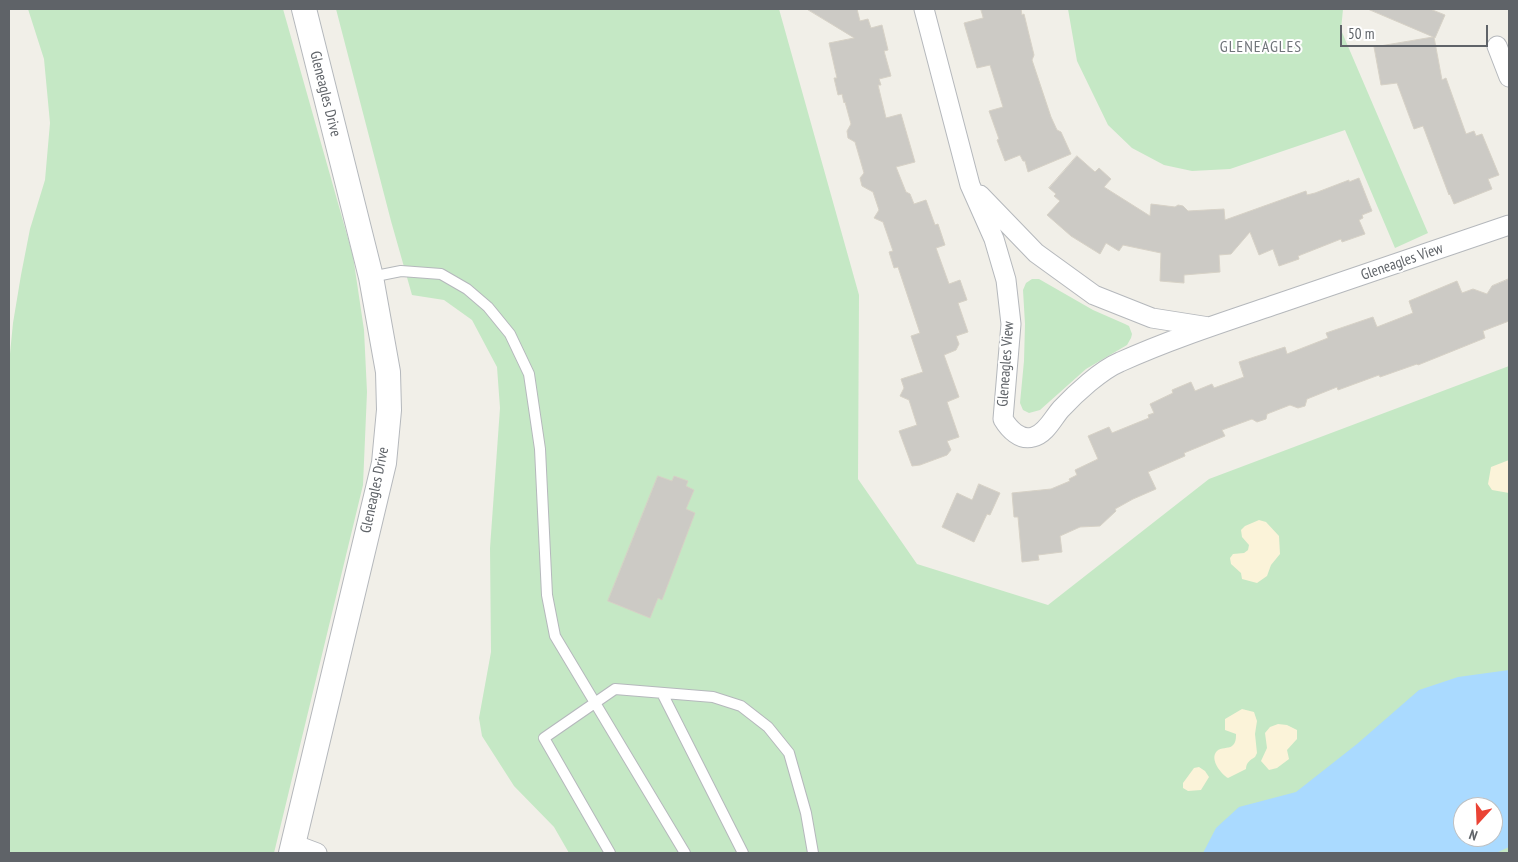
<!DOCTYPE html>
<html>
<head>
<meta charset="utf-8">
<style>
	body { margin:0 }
	#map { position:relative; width:1518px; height:862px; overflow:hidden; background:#f1efe8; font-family:"PT Sans Narrow",sans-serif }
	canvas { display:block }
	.frame { position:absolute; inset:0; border:10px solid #5f6368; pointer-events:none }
	.north { position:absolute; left:1453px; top:797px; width:50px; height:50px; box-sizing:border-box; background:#fff; border:1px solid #bfc1c3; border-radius:50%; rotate:200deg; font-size:14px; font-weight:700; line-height:20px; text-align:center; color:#5f6368 }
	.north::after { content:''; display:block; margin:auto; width:18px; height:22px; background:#ea4335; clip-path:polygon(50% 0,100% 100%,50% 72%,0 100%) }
	.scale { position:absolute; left:1340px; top:25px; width:148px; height:22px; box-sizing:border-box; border:2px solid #5f6368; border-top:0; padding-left:6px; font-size:15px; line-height:18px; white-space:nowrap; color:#5f6368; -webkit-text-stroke:4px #fff; paint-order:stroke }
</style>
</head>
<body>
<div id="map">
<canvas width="1518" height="862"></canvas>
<div class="frame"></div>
<div class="north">N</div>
<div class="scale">50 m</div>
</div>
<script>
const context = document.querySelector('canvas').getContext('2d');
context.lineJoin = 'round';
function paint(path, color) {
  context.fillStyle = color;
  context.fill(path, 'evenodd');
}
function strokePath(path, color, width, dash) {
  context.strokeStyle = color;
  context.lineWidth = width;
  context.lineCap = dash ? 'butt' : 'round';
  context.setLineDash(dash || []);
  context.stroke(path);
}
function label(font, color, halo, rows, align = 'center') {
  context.font = font + ' "PT Sans Narrow",sans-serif';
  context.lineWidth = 4;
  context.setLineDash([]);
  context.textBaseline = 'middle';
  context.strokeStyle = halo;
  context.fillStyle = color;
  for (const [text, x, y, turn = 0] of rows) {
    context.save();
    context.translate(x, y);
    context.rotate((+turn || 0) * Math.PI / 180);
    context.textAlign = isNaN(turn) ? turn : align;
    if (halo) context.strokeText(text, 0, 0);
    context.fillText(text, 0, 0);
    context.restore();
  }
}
paint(new Path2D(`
	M 28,9 L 283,9 L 353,256 L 364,330 L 367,392 L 363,485 L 274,853 L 9,853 L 9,364 L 13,323 L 21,275 L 30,229 L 45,180 L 50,123 L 44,59 Z
	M 336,9 L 779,9 L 859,295 L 858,479 L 917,564 L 1048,605 L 1209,479 L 1509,366 L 1509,853 L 569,853 L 554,827 L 514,786 L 482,736 L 479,718 L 491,652 L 490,548 L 500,408 L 497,367 L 472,320 L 444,300 L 412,295 L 391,221 ZM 1463,807 L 1493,807 L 1493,837 L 1463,837 Z
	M 1068,9 L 1343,9 L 1341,30 L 1428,233 L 1395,248 L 1345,130 L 1230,169 L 1192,171 L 1164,165 L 1132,148 L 1108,125 L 1077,61 Z
	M 1032,279 L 1039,279 L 1093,310 L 1125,324 L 1129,326 L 1132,334 L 1131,338 L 1127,345 L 1086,369 L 1040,410 L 1029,413 L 1023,410 L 1020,403 L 1024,361 L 1025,324 L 1023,290 L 1026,283 Z`), '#c5e8c5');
paint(new Path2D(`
	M 1509,460 L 1509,493 L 1492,490 L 1488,484 L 1491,467 Z
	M 1259,520 L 1266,522 L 1279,536 L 1280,554 L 1271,565 L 1267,576 L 1257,583 L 1242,579 L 1241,573 L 1231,564 L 1230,558 L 1233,554 L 1244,553 L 1248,550 L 1249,545 L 1242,537 L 1241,530 L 1245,526 Z
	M 1242,709 L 1254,712 L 1257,721 L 1255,734 L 1257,753 L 1255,757 C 1250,760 1246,763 1246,769 L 1228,778 C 1221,774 1209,759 1217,751 C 1221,747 1228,749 1232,746 C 1236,743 1236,738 1236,734 L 1225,730 L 1225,719 Z
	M 1278,724 L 1287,725 L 1297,730 L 1297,739 L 1287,750 L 1289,759 L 1277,768 L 1269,770 L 1261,761 L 1267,748 L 1265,733 L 1270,727 Z
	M 1199,767 L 1205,771 L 1209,777 L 1201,790 L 1188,791 L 1183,788 L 1183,783 L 1194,768 Z`), '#fbf3d9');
paint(new Path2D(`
	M 1509,670 L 1509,847 L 1496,853 L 1203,853 L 1216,828 L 1239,807 L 1296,792 L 1357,744 L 1419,690 L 1458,677 ZM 1463,807 L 1493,807 L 1493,837 L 1463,837 Z`), '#aadaff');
const building = new Path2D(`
	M 807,9 L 857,9 L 860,21 L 868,19 L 871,28 L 882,25 L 888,50 L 884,51 L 891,76 L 879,79 L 881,85 L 878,85 L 886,118 L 901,114 L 915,162 L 896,167 L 906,192 L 910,194 L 914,204 L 926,200 L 935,225 L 938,224 L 945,245 L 936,248 L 949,284 L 960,280 L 967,300 L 958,303 L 968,332 L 956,336 L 959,344 L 956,350 L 944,355 L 959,397 L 947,402 L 959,437 L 947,441 L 951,450 L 947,455 L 920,465 L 912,466 L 899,431 L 917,425 L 909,400 L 900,396 L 904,388 L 901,379 L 923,372 L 911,336 L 920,333 L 898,267 L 894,268 L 889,252 L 893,251 L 883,222 L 874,218 L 879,210 L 873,192 L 862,186 L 860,178 L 864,173 L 855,142 L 848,138 L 847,131 L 851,124 L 845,102 L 844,103 L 842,94 L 838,95 L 834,78 L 837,78 L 829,43 L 854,38 Z
	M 981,9 L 1021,9 L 1022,15 L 1024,14 L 1034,55 L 1032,60 L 1051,117 L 1057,130 L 1061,132 L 1071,154 L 1028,172 L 1025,161 L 1023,161 L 1020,155 L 1005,161 L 997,140 L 999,139 L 989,111 L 1003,107 L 990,65 L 977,68 L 964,23 L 983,18 Z
	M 1368,9 L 1430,9 L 1445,15 L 1435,38 L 1434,37 L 1442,80 L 1446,78 L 1466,134 L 1474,131 L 1476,136 L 1482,134 L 1499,175 L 1488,179 L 1492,189 L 1454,204 L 1450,194 L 1449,195 L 1423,126 L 1414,129 L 1397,83 L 1381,85 L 1374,47 L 1433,37 Z
	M 1077,156 L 1095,172 L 1099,168 L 1111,179 L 1104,187 L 1150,216 L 1151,204 L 1175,207 L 1178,205 L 1183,206 L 1188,211 L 1224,209 L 1225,220 L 1306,191 L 1307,195 L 1315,193 L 1349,180 L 1349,182 L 1359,178 L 1372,211 L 1362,215 L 1363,218 L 1359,220 L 1365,234 L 1342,242 L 1341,239 L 1298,256 L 1299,259 L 1279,266 L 1273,249 L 1259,255 L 1250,232 L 1231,254 L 1219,255 L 1220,272 L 1184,275 L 1184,283 L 1160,281 L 1161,253 L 1123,245 L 1119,251 L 1106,243 L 1100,254 L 1071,236 L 1047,215 L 1060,201 L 1054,196 L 1056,194 L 1049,188 Z
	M 1509,279 L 1509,321 L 1483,331 L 1485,338 L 1418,365 L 1417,364 L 1380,377 L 1379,375 L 1338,390 L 1337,387 L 1307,399 L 1305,406 L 1298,408 L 1290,405 L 1267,414 L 1266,419 L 1257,422 L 1252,419 L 1222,430 L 1225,436 L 1184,453 L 1185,456 L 1148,472 L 1156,489 L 1133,499 L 1115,509 L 1116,511 L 1100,526 L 1080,527 L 1060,536 L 1062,552 L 1038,555 L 1039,560 L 1022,562 L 1018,517 L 1014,517 L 1012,493 L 1051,489 L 1070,481 L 1069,479 L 1077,475 L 1075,470 L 1098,459 L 1088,436 L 1109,427 L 1112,433 L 1149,418 L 1148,415 L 1154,413 L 1150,404 L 1173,393 L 1172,390 L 1191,382 L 1195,391 L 1212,384 L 1214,388 L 1244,377 L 1239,362 L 1285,347 L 1287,354 L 1328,338 L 1326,333 L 1373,317 L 1377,327 L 1413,313 L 1409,301 L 1457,281 L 1462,293 L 1473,289 L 1487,294 L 1492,286 Z
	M 658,476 L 672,481 L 674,476 L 688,481 L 686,486 L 694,490 L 686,509 L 695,513 L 662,600 L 658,598 L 650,618 L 608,601 Z
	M 979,484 L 1000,493 L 990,515 L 987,514 L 974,542 L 942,527 L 957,493 L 972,500 Z`);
paint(building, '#cccac5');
strokePath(building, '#d6d1c6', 1);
const service = new Path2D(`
	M 371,277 L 401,271 L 441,274 L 467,289 L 488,307 L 510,334 L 529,374 L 540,449 L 547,595 L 555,636 L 685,853
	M 662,693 L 743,853
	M 610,853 L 544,738 L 615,689 L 713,697 L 741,706 L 768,727 L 789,753 L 806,813 L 813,853`);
const minor = new Path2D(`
	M 924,9 L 970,185 L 994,239 L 1006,280 L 1011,324 L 1003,419 C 1009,429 1020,441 1033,437 C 1046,434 1053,418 1061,409 C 1076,393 1101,370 1120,362 C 1171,339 1224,322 1277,304 C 1354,278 1432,251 1509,225
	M 1497,46 L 1509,77
	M 980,195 L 1036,253 L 1094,295 L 1152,318 L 1209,327
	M 293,844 L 317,853`);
const tertiary = new Path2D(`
	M 291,853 L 384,463 L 389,410 L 388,372 L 371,277 L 304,9`);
strokePath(service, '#b5b8bc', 12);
strokePath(minor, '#b5b8bc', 21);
strokePath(tertiary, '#b5b8bc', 26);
strokePath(service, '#fff', 10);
strokePath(minor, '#fff', 19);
strokePath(tertiary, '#fff', 24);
label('15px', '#5f6368', '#fff', [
	["Gleneagles Drive",325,94,76],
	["Gleneagles View",1402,262,-19],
	["Gleneagles View",1006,364,-86],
	["Gleneagles Drive",375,490,-78]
]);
context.letterSpacing = '1px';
label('16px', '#70757a', '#fff', [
	["GLENEAGLES",1261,47]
]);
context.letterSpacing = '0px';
</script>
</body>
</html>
